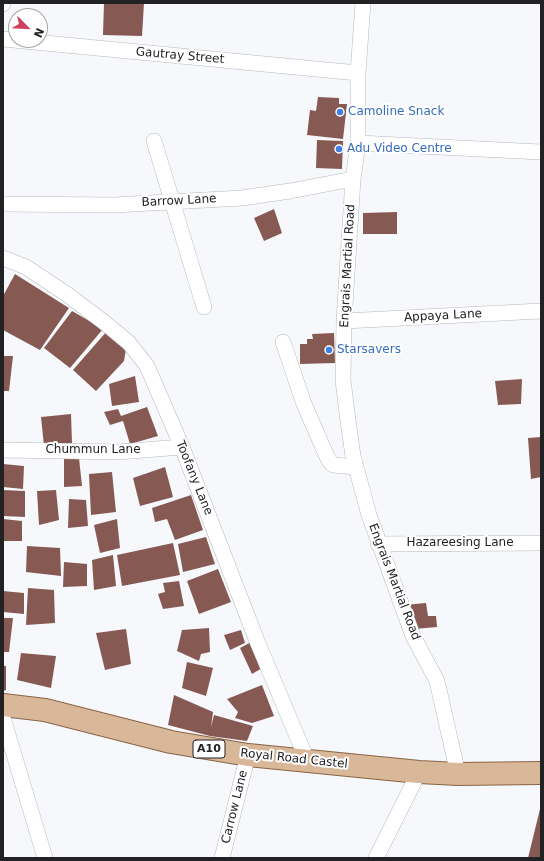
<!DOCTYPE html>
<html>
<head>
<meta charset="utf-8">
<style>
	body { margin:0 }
	#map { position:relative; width:544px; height:861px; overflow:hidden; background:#f7f8fc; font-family:"DejaVu Sans",sans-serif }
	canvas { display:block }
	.frame { position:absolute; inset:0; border:4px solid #222224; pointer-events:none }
	.north { position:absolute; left:8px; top:8px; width:40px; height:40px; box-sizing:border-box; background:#fff; border:1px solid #a7a7a7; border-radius:50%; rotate:114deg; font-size:11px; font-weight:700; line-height:16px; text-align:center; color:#222224 }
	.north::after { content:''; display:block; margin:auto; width:14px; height:18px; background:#cf3f60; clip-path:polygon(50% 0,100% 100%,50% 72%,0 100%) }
</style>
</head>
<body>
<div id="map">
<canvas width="544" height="861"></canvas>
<div class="frame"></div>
<div class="north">N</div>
</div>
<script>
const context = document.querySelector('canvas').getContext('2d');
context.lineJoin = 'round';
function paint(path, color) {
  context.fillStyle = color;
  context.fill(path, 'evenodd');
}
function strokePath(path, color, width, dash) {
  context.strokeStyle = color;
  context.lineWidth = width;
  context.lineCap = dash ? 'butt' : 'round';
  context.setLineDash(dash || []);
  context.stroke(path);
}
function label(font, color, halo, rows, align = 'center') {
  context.font = font + ' "DejaVu Sans",sans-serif';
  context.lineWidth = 4;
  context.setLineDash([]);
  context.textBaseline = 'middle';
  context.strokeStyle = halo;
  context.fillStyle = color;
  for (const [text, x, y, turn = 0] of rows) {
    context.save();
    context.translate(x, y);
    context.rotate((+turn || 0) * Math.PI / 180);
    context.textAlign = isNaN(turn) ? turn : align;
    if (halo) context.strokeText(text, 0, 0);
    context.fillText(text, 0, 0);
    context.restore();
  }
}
paint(new Path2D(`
	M 104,3 L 144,3 L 142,36 L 103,35 Z
	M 318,97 L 339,98 L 339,104 L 347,104 L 343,139 L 307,135 L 310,110 L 316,111 Z
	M 317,140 L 343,141 L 342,169 L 316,168 Z
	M 274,209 L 282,233 L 264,241 L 254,218 Z
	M 397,212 L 397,234 L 363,234 L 363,213 Z
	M 15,274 L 69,308 L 40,350 L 3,330 L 3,296 Z
	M 72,311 L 103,329 L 70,368 L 44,348 Z
	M 107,331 L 126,349 L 124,361 L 96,391 L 73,370 Z
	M 334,333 L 335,363 L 300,364 L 300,344 L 307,344 L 307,339 L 313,339 L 312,334 Z
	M 3,356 L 13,356 L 9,391 L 3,391 Z
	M 135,376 L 139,402 L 112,406 L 109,384 Z
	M 522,379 L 521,404 L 498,405 L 495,381 Z
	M 147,407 L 158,436 L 130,444 L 123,421 L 110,425 L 104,412 L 118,409 L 121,416 Z
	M 71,414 L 72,443 L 44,446 L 41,417 Z
	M 541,437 L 541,477 L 531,479 L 528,438 Z
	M 79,458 L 82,486 L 64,487 L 64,459 Z
	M 3,464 L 24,466 L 23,489 L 3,487 Z
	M 165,467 L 173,497 L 140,506 L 133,478 Z
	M 112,472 L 116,512 L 91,515 L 89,474 Z
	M 3,490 L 25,491 L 25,517 L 3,516 Z
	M 56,490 L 59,520 L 39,525 L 37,491 Z
	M 191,495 L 203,530 L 175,540 L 167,519 L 155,522 L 152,508 Z
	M 69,499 L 86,500 L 88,526 L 68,528 Z
	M 3,519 L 22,521 L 22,541 L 3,541 Z
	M 117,519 L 120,548 L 100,553 L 94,525 Z
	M 206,537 L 215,564 L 183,572 L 178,544 Z
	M 173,543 L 180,575 L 122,586 L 117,555 Z
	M 27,546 L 60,548 L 61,576 L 26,572 Z
	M 113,555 L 116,586 L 94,590 L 92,560 Z
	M 64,562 L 87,564 L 87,586 L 63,587 Z
	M 218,569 L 231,602 L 199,614 L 187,581 Z
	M 179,581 L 184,606 L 163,609 L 158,594 L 165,592 L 163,583 Z
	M 28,588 L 54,590 L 55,623 L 26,625 Z
	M 3,591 L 24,593 L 24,614 L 3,612 Z
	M 426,603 L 428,616 L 436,616 L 437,627 L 414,629 L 404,605 Z
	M 3,618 L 13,618 L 9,652 L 3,652 Z
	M 209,628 L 210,652 L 201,654 L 199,661 L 177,651 L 182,630 Z
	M 126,629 L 131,664 L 105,670 L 96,633 Z
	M 241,630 L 245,643 L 230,650 L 224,635 Z
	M 253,641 L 264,667 L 252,674 L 240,648 Z
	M 21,653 L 56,656 L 51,688 L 17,680 Z
	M 187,662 L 213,668 L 206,696 L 182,688 Z
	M 3,666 L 6,666 L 6,690 L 3,691 Z
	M 262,685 L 274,716 L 252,723 L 235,718 L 238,712 L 227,699 Z
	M 174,695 L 213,712 L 211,727 L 214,715 L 253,726 L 247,741 L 210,736 L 168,725 Z
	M 540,809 L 541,858 L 528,858 Z`), '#875953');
const minor = new Path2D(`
	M 363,3 L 358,73 L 358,143 L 353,179 L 344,321 L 343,380 L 348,421 L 353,456 L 369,515 L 413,636 L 437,681 L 458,774
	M 3,4 L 3,3
	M 3,39 L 358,73
	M 154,141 L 204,307
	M 358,143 L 541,152
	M 3,204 L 114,205 L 242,198 L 290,191 L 353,179
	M 3,258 L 26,267 L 68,295 L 105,323 L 129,343 L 147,366 L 182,447 L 257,641 L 307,760
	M 344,321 L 541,311
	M 283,342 L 304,404 L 328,459 L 333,465 L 356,467
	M 3,450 L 118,452 L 182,447
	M 378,544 L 541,543
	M 3,718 L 45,858
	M 222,858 L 248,755
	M 376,858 L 419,772`);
const primary = new Path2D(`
	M 3,705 L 45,710 L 171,742 L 248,755 L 419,772 L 458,774 L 541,773`);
strokePath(minor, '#b7b8bc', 16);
strokePath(primary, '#886444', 24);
strokePath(minor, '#fff', 15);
strokePath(primary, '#d9b899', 22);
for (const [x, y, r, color] of [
	[340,112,4,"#3f7fe0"],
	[339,149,4,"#3f7fe0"],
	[329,350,4,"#3f7fe0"]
]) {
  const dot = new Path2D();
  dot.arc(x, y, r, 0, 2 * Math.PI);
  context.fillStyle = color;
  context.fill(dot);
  strokePath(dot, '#fff', 1.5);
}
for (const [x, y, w] of [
	[209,749,32]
]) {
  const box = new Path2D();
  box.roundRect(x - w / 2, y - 9, w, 18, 3);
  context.fillStyle = '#fff';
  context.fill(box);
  strokePath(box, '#222224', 1);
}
label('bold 11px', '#222224', null, [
	["A10",209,749]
]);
label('12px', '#222224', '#fff', [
	["Gautray Street",180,56,5],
	["Barrow Lane",179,201,-3],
	["Engrais Martial Road",348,266,-87],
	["Appaya Lane",443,316,-3],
	["Chummun Lane",93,450],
	["Toofany Lane",194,478,68],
	["Hazareesing Lane",460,543],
	["Engrais Martial Road",394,582,69],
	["Royal Road Castel",294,759,6],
	["Carrow Lane",235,807,-76]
]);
label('12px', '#366cbe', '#fff', [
	["Camoline Snack",348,112],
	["Adu Video Centre",347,149],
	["Starsavers",337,350]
], 'left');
</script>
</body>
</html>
